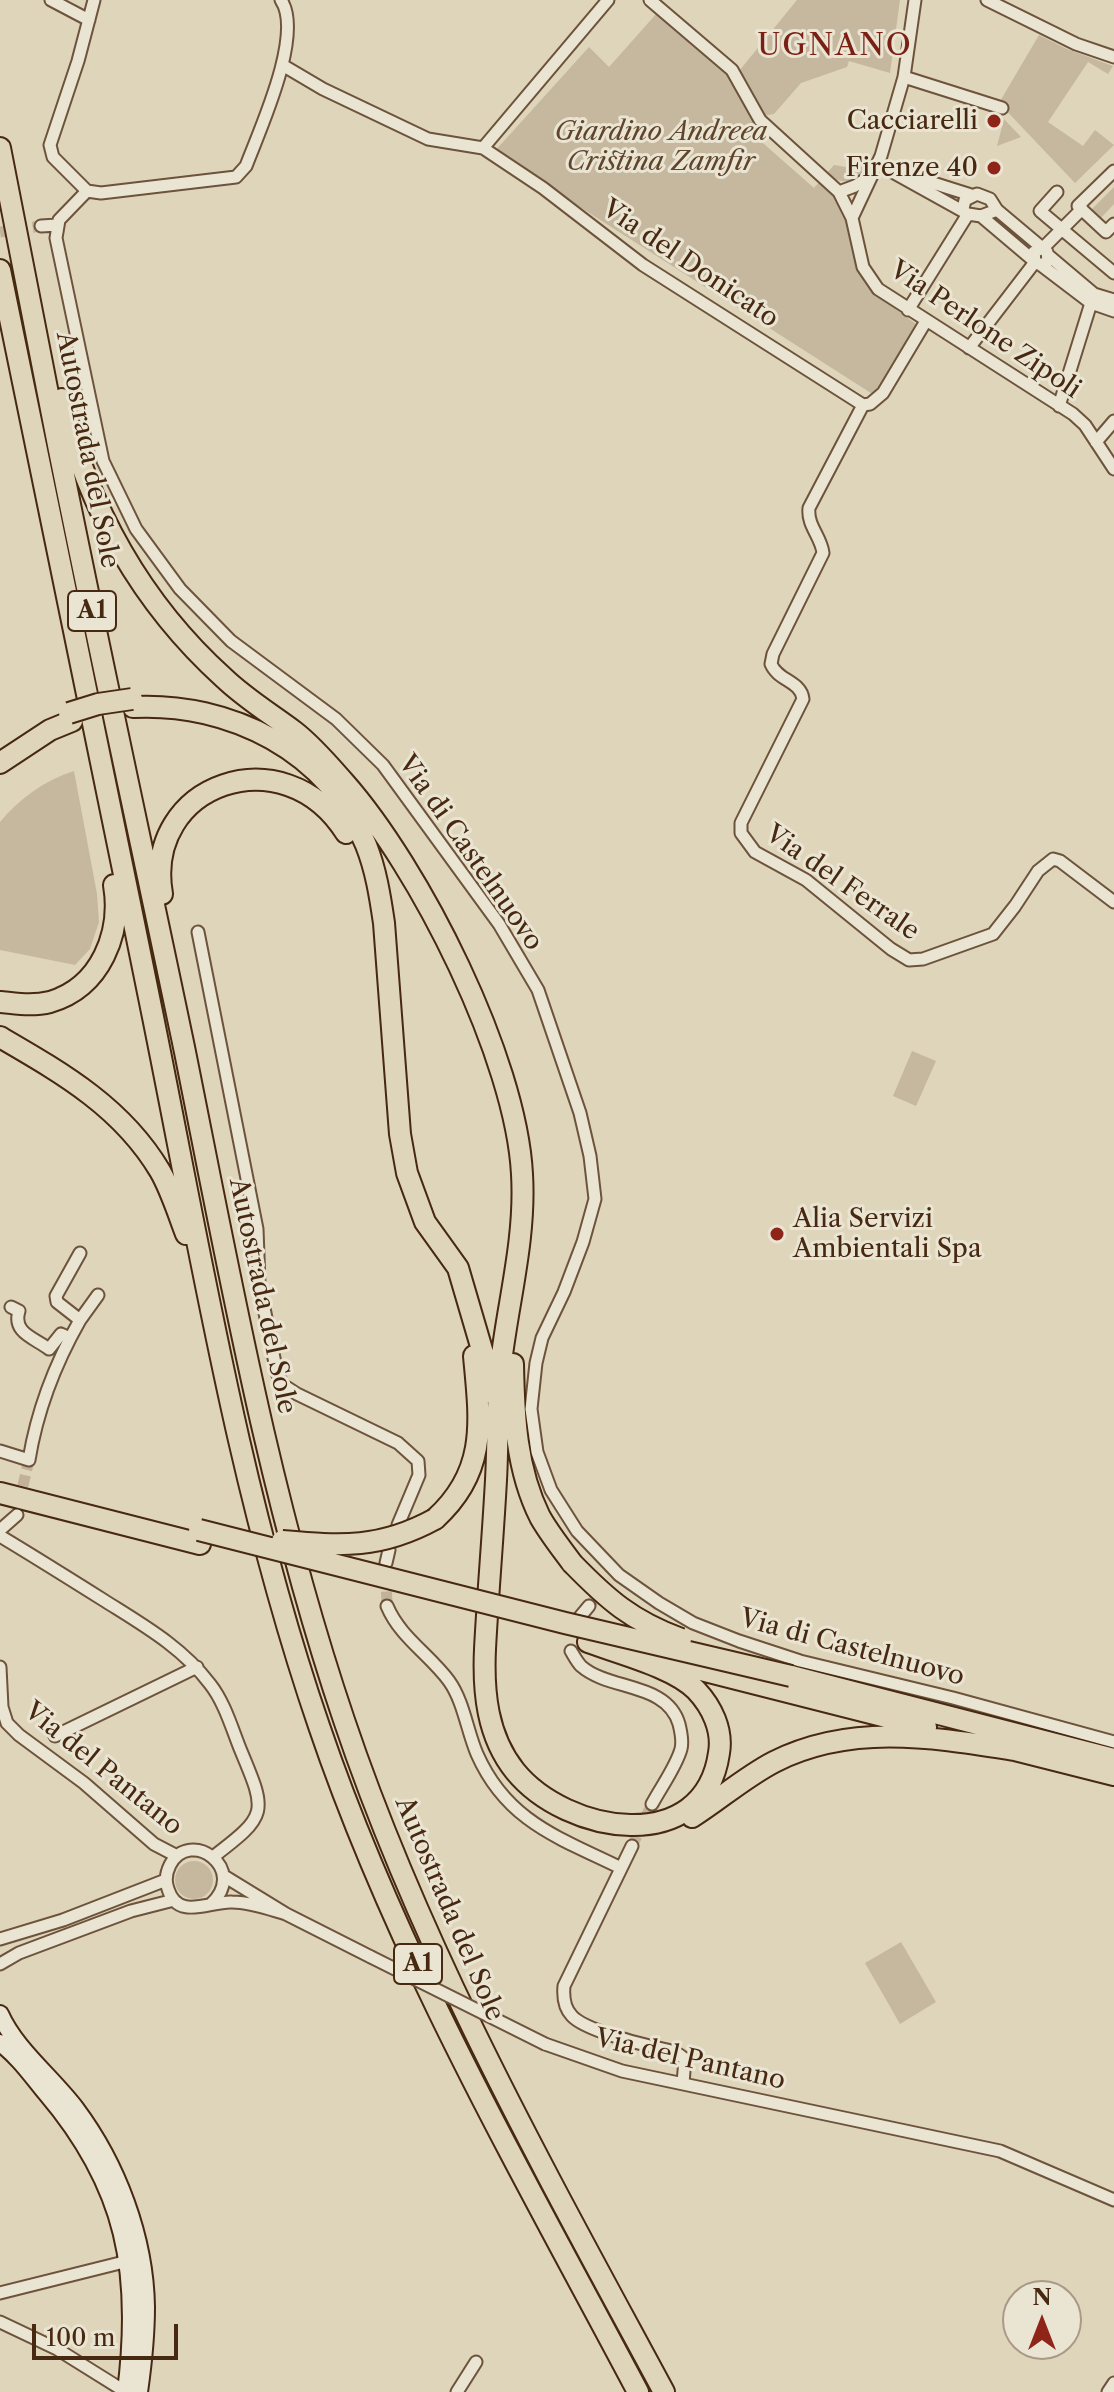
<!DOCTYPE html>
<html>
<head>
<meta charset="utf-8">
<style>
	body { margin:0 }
	#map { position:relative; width:1114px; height:2392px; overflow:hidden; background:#dfd5bb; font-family:"Libre Caslon Text",serif }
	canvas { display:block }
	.north { position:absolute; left:1002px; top:2280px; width:80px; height:80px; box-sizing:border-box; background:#eae4d3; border:2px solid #a99985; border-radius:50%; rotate:0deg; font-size:22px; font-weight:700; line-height:32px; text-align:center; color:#472810 }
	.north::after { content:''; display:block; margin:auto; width:28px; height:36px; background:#8f2418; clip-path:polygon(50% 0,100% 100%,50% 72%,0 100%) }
	.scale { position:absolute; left:32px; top:2324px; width:146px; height:36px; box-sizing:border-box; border:4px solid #472810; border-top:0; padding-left:10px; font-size:24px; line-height:28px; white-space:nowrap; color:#472810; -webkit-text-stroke:6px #eae4d3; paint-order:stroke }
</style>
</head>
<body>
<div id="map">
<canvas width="1114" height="2392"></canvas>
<div class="north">N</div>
<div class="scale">100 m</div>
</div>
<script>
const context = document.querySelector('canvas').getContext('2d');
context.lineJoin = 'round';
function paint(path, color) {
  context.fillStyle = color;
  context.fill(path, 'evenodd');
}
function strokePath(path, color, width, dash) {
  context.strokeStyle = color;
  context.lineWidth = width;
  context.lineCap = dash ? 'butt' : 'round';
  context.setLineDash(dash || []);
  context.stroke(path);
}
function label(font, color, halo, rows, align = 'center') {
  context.font = font + ' "Libre Caslon Text",serif';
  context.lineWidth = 6;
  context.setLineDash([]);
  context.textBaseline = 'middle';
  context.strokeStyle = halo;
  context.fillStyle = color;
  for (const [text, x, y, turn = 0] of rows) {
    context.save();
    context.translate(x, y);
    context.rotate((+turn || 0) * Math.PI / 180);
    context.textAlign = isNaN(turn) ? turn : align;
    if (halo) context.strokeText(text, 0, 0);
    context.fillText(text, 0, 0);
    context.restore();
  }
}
paint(new Path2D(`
	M 797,0 L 900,0 L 890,73 L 849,61 L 847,67 L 801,83 L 774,114 L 763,116 L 739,71 Z
	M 657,13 L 731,78 L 763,129 L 756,137 L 814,188 L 820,181 L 833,194 L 842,208 L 861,275 L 881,298 L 920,327 L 874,395 L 494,152 L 589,47 L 609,67 Z
	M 1039,35 L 1067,49 L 1113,66 L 1108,74 L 1088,62 L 1048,122 L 1083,146 L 1095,130 L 1114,145 L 1075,183 L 999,103 Z
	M 1004,119 L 1021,137 L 997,146 Z
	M 864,158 L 873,163 C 861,183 844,187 826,174 L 834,165 L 852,168 Z
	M 1114,187 L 1114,204 L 1100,219 L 1091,210 Z
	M 74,771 L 97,894 L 99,922 L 90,949 L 75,965 L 0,950 L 0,822 C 20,798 45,780 74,771 Z
	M 912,1051 L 936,1061 L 916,1106 L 893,1096 Z
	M175 1880a19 19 0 1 1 38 0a19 19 0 1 1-38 0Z
	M 901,1942 L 936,2002 L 900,2024 L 865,1963 Z`), '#c5b89e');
strokePath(new Path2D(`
	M 0,232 L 41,226
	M 19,1502 L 29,1460
	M 386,1575 L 387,1606
	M 589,1606 L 611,1581
	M 632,1846 L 652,1804`), '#c1b299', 11, [11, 5.5]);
const street = new Path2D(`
	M 51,0 L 89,20
	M 94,0 L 78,61 L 50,145 L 53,157 L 87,191 L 101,193 L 236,177 L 246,166 C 260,129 304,34 281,0
	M 650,0 L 732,70 L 760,120 L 839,192 L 852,218 L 863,267 L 878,289 L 1073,414 L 1085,425 L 1114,469
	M 987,0 L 1076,44 L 1114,57
	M 284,66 L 323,89 L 428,139 L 483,148 L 543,188 L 643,265 L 863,405 L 870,404 L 883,393 L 926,321
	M 904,77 L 1002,108
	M 483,148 L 608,0
	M 878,164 L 968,214 L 981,216 L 997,210 L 990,199 L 977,194 L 965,200 L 963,209
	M 1114,171 L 1078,206 L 1106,232 L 1114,224
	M 914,177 L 971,195
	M 87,191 L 59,220 L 56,238 L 103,461 L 136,529 L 180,589 L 231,641 L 336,719 L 383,765 L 499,924 L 538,990 L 580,1113 L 590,1156 L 595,1199 L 583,1242 L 564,1292 L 542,1338 L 536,1363 L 531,1409 L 537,1452 L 551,1490 L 577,1531 L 619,1575 L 659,1603 L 693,1623 L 739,1641 L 800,1661 L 953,1698 L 1114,1742
	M 839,192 L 855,186 L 872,175
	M 1057,192 L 1040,211 L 1114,273
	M 997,210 L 1047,252 L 1048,261 L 1041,265 L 1035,262 L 1034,252 L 1041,249
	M 981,216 L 1033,260
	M 852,218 L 881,156 L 904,77 L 915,0
	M 41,226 L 57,225
	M 1042,249 L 1082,209
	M 1049,256 L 1094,294 L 1114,300
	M 1041,265 L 1091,303 L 1114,311
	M 908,310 L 968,214
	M 969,348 L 1035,262
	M 863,405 L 809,508 C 807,526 821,536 823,553 L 773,654 L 771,664 C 778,681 801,681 803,699 L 741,823 L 741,833 L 755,852 L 806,880 L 891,949 L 909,960 L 923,959 L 993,934 L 1015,906 L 1038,871 L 1053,859 L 1060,861 L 1114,902
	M 1059,406 L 1091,303
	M 1096,442 L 1114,421
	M 198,932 L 257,1229 L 259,1283 L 277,1373 L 283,1385 L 297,1394 L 398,1443 L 418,1461 L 419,1475 L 398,1525
	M 11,1307 L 19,1311 C 12,1333 35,1338 49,1349 L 61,1334 L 70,1338
	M 80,1320 L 98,1295
	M 0,1451 L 29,1460 C 37,1411 55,1364 80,1320 L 57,1302 L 56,1296 L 80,1253
	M 0,1530 L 17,1515
	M 0,1536 C 35,1557 70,1579 105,1601 C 143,1625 182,1647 210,1684 C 225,1703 232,1729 241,1751 C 267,1813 268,1815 213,1857
	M 386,1563 L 389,1550
	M 387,1606 C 400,1637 429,1654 449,1681 C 464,1702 467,1731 477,1754 C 507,1822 560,1838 621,1868
	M 579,1618 L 589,1606
	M 571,1651 C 574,1656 577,1662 581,1666 C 609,1691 667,1682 679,1724 C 681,1732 683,1741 681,1749 C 676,1767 661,1787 652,1804
	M 0,1667 L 2,1707 L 7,1723 L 19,1735 L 84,1783 L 154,1844 L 177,1856
	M 55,1736 L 197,1667
	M 632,1846 L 564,1986 C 563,1997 564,2008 572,2016 C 584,2029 632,2042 650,2046 C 664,2050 674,2049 685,2059 L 683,2083
	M 224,1876 L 286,1914 L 371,1957
	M 211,1904 C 249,1869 190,1827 170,1865 C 166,1873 165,1881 168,1889 C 178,1921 209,1901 232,1902 C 250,1902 269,1909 286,1914
	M 0,1939 L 63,1920 L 166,1880
	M 0,1964 L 19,1953 L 131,1911 L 174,1900
	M 545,2044 L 622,2071 L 1000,2151 L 1114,2200
	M 0,2293 L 128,2261
	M 0,2322 L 57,2349 L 126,2392
	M 457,2392 L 476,2362
	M 1108,2392 L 1114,2383`);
const secondary = new Path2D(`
	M 0,2014 C 16,2050 52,2077 76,2109 C 117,2164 145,2237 146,2307 C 146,2335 143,2364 139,2392
	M 0,2043 C 18,2056 32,2076 46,2093 C 126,2187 141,2272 126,2392`);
const highway = new Path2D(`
	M 0,148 C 20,248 39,349 59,450 C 99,651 143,851 185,1052 C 230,1276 270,1502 344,1720 C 423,1955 546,2173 664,2392
	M 0,270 C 49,520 103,768 153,1017 C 201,1255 240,1496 319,1726 C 398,1959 523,2175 638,2392
	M 62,399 C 87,507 142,604 224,678 C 246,699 271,714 295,732 C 313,746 329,765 344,782 C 420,868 516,1058 522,1174 C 526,1241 507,1305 500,1371 C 497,1407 498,1444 496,1480 C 493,1536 488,1592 485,1649 C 483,1692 487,1736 515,1771 C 566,1834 704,1858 719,1753 C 723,1730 712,1707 696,1690 C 673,1667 620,1654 588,1642
	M 133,707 C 230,702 328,751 366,845 C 376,870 380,896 384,923 L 400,1134 L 407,1173 L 425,1222 L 458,1268 L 490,1377 L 492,1393
	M 0,763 L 50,730 L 72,721
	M 162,894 C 143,784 284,734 346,833
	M 0,1002 C 17,1004 34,1006 50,1002 C 101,987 122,933 114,885
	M 0,1037 C 62,1073 122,1107 160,1171 C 171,1190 178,1213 186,1234
	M 513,1364 C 514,1416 516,1469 540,1517 C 549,1533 561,1548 572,1563
	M 0,1493 L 200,1544
	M 435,1519 C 488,1471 480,1421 474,1356
	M 662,1660 L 926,1727
	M 791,1676 L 1114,1759
	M 1007,1748 L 1114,1775
	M 692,1817 C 719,1800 745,1777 774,1762 C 853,1722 937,1738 1021,1751`);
strokePath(street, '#6d533b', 15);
strokePath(secondary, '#472810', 20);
strokePath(highway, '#472810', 24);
strokePath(street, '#eae4d3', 11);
strokePath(secondary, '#eae4d3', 16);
strokePath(highway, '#dfd5bb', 20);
const streetBridge = new Path2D(`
	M 371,1957 L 545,2044`);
const highwayBridge = new Path2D(`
	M 69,713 L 98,704 L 132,699
	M 199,1530 L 565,1623 L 791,1676
	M 282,1541 C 342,1546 380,1549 435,1519
	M 572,1563 C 608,1600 632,1621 681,1639`);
strokePath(streetBridge, '#6d533b', 15, []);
strokePath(highwayBridge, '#472810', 24, []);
strokePath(streetBridge, '#eae4d3', 11);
strokePath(highwayBridge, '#dfd5bb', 20);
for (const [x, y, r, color] of [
	[994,121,8,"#8f2418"],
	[994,168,8,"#8f2418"],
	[777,1234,8,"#8f2418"]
]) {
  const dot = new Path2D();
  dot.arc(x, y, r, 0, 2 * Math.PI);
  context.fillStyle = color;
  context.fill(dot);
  strokePath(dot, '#eae4d3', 3);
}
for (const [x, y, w] of [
	[92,611,48],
	[418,1964,48]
]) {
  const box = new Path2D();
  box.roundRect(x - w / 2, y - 20, w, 40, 6);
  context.fillStyle = '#eae4d3';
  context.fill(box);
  strokePath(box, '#472810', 2);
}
label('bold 24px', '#472810', null, [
	["A1",92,611],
	["A1",418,1964]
]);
label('26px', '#472810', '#eae4d3', [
	["Cacciarelli",978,121],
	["Firenze 40",978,168],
	["Alia Servizi",793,1219,"left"],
	["Ambientali Spa",793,1249,"left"]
], 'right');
label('italic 26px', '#60452c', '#eae4d3', [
	["Giardino Andreea",661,132],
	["Cristina Zamfir",661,162]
]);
label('26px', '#472810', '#eae4d3', [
	["Via del Donicato",690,264,34],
	["Via Perlone Zipoli",985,330,34],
	["Autostrada del Sole",87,450,79],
	["Via di Castelnuovo",470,853,55],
	["Via del Ferrale",842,883,35],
	["Autostrada del Sole",262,1296,78],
	["Via di Castelnuovo",852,1648,15],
	["Via del Pantano",103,1769,39],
	["Autostrada del Sole",449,1909,67],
	["Via del Pantano",690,2060,13]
]);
context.letterSpacing = '2px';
label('30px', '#7a1f14', '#eae4d3', [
	["UGNANO",835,46]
]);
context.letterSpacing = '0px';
</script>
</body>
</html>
